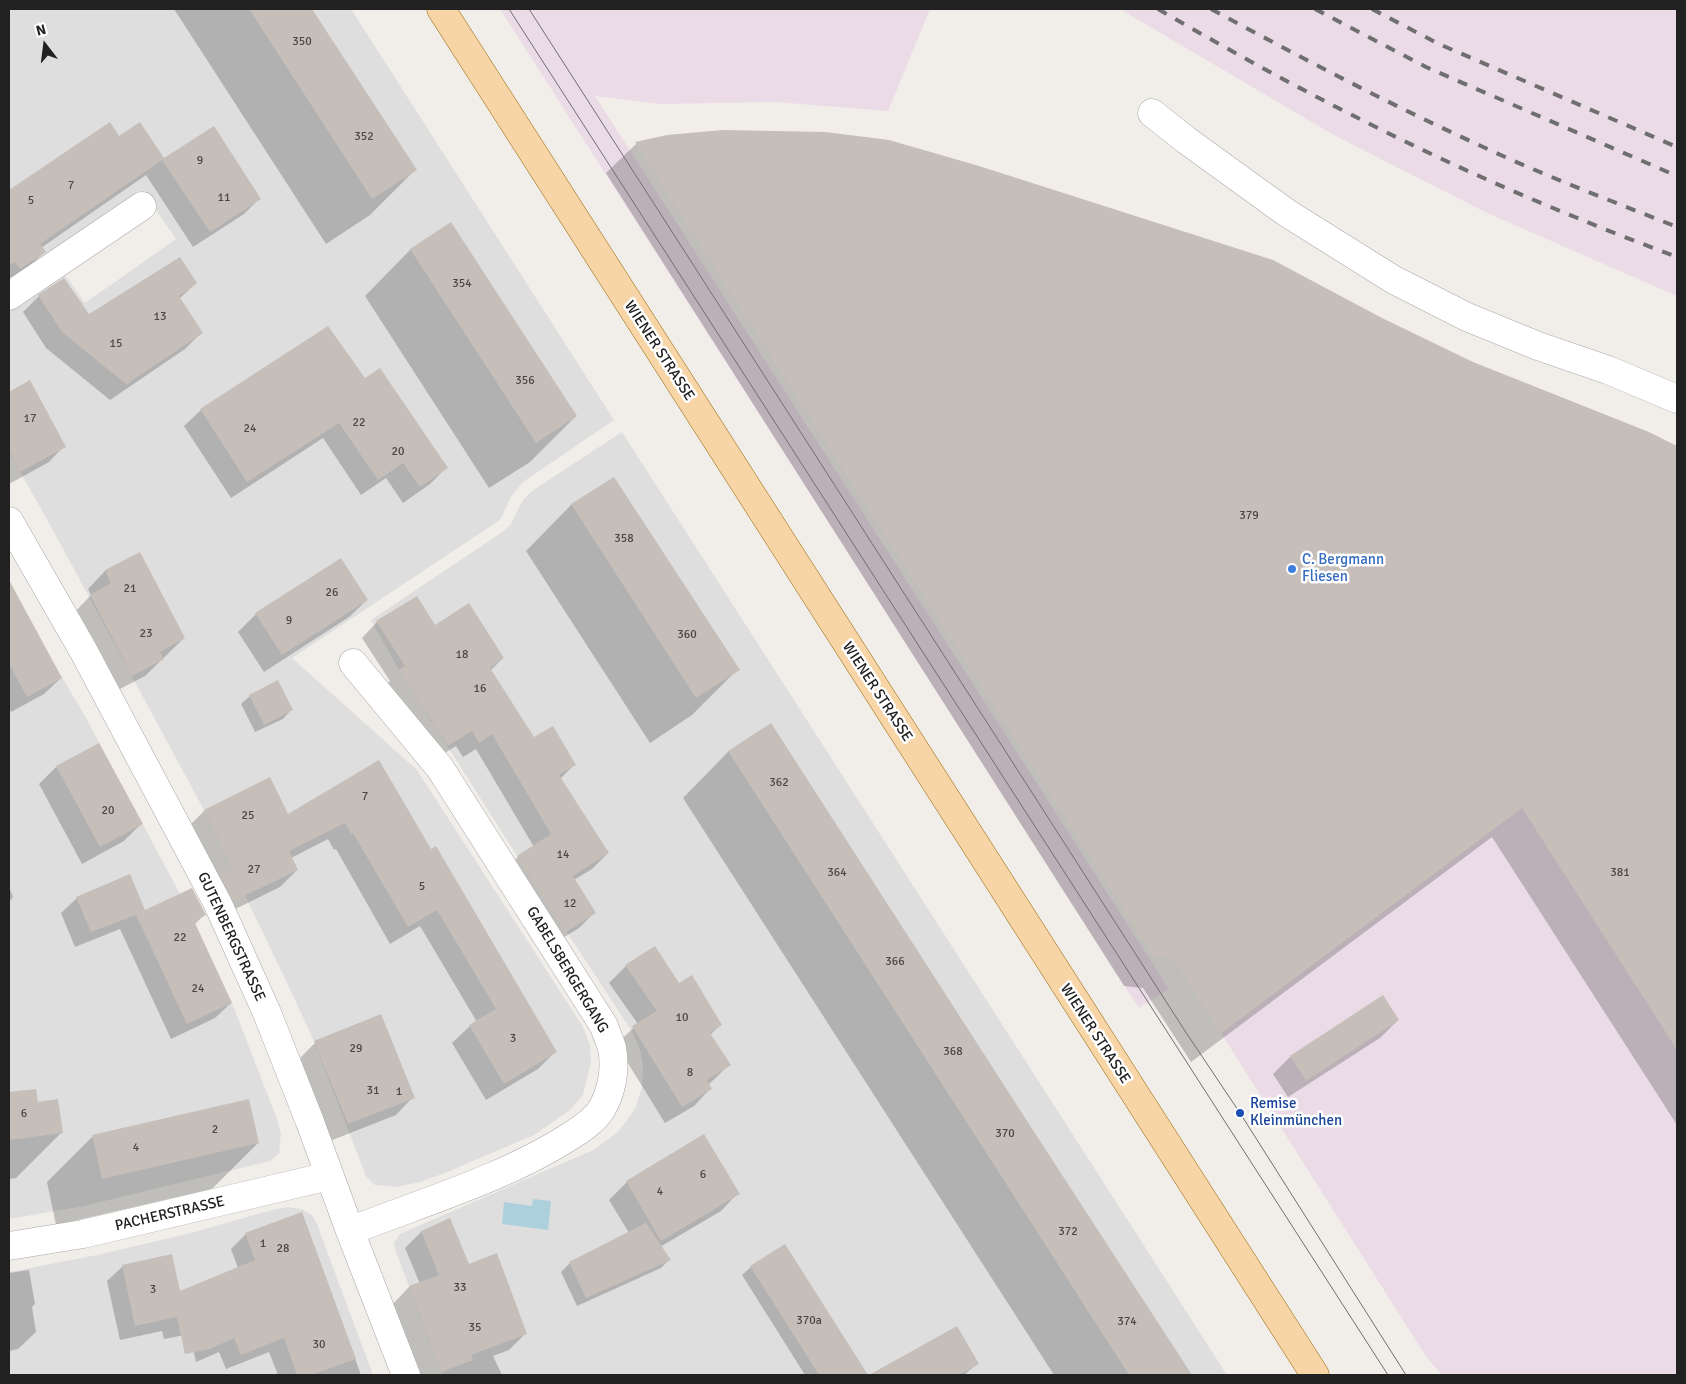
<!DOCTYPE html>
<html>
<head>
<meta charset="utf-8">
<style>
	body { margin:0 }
	#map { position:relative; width:1686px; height:1384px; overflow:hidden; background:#f1eee9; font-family:Signika,sans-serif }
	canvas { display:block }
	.frame { position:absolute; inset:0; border:10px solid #212121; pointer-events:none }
	.north { position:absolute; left:20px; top:20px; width:50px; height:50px; -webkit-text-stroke:4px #fff; paint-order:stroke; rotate:345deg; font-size:14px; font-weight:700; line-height:20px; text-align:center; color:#212121 }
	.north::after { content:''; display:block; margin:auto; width:18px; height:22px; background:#212121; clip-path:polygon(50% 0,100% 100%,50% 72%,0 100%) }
</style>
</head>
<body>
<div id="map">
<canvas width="1686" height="1384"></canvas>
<div class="frame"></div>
<div class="north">N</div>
</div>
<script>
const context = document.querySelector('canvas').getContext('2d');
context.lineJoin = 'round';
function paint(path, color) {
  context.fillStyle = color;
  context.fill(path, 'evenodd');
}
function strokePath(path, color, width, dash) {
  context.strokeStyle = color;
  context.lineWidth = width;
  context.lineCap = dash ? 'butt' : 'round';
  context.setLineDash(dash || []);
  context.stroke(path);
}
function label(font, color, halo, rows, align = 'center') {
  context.font = font + ' Signika,sans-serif';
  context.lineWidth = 5;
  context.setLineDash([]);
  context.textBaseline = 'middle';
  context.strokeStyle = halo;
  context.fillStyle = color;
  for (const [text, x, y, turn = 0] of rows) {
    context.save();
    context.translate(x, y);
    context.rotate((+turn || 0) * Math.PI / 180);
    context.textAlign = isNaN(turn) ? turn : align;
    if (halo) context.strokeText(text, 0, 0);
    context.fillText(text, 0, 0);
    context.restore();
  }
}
paint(new Path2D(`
	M 9,9 L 351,9 L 614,420 L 523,482 L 511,497 L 500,520 L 292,658 L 417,770 L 583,1027 L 590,1045 L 591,1061 L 583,1095 L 570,1110 L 534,1135 L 445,1173 L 420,1182 L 395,1187 L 375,1185 L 366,1176 L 313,1039 L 289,987 L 204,810 L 54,532 L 9,452 L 9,312 L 65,275 L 85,303 L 176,239 L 142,190 L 9,279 Z
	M 622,432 L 1227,1375 L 442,1375 L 395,1249 L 394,1243 L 400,1234 L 593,1150 L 619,1131 L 635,1109 L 642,1087 L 643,1066 L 640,1049 L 631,1030 L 517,856 L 399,670 L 371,620 L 504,531 L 511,524 L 523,500 L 532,491 Z
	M 9,580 L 42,643 L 86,718 L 180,894 L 232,1003 L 277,1119 L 281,1133 L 279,1154 L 270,1161 L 84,1206 L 9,1219 Z
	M 288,1207 L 301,1209 L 311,1214 L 317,1224 L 373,1375 L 9,1375 L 9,1272 L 97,1255 L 191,1233 L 272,1210 Z`), '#dfdede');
paint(new Path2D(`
	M 500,9 L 930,9 L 888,111 L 775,102 L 660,104 L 595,96 L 1169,989 L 1139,1008 Z
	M 1120,9 L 1677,9 L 1677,296 L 1485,212 L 1332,134 Z
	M 1677,692 L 1677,1375 L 1442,1375 L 1427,1358 L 1221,1033 Z`), '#eadbe7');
paint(new Path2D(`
	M 533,1199 L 551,1201 L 548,1230 L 502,1224 L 504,1202 L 532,1206 Z`), '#acd1dc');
paint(new Path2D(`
	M 174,9 L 311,9 L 415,170 L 370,215 L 326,244 Z
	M 109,124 L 118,138 L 164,160 L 260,198 L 244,214 L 193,247 L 146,175 L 41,248 L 44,252 L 28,268 L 9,281 L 9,191 Z
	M 667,136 L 1382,319 L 1473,364 L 1649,433 L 1677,447 L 1677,1125 L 1492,837 L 1191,1062 L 1143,988 L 1124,986 L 606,173 L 636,144 Z
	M 451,224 L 576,416 L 530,462 L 489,488 L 365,296 L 410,250 Z
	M 196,283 L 179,299 L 201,333 L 185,349 L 110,400 L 46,348 L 23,312 L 39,296 L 89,316 Z
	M 365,380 L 446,468 L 430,484 L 403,503 L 386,478 L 361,495 L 323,438 L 231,498 L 184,426 L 201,410 Z
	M 30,382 L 64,446 L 49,462 L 9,484 L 9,393 Z
	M 614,478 L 738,669 L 692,715 L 650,743 L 526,551 L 571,505 Z
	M 139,554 L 184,638 L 145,676 L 114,692 L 73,614 L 91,595 L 88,589 L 105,571 Z
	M 9,582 L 61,678 L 44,694 L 11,712 L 9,708 Z
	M 367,600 L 349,617 L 264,672 L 238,632 L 256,614 Z
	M 377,622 L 435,627 L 503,658 L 490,671 L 533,739 L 574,765 L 560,779 L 608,853 L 592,869 L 574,880 L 594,913 L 579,928 L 550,946 L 502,872 L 518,857 L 534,847 L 476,749 L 463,757 L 456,746 L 432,761 L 384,686 L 390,681 L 362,638 Z
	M 250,696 L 291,710 L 283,719 L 255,732 L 241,704 Z
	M 771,724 L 1190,1375 L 1054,1375 L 683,798 L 728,752 Z
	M 378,762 L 431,851 L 555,1052 L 538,1069 L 486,1100 L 452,1043 L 470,1026 L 477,1022 L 420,926 L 390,944 L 336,849 L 334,850 L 328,839 L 291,858 L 297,870 L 280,887 L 217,918 L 187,828 L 204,811 L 270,779 L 288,815 Z
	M 56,767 L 141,824 L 124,841 L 82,864 L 39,784 Z
	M 9,886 L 13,897 L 9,902 Z
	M 77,898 L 144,912 L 204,915 L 194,925 L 231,1003 L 215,1018 L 171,1039 L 120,929 L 75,947 L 61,913 Z
	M 626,966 L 678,984 L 721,1024 L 710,1035 L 729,1065 L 708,1085 L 710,1089 L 694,1106 L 665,1123 L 616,1044 L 638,1024 L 609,983 Z
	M 1398,1020 L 1380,1038 L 1288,1097 L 1273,1074 L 1290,1057 Z
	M 315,1043 L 413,1097 L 396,1115 L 330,1141 L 298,1060 Z
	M 35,1090 L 37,1103 L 61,1133 L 16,1178 L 9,1179 L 9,1093 Z
	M 93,1136 L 258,1143 L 212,1189 L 56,1225 L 47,1182 Z
	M 704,1136 L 738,1193 L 721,1211 L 660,1247 L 669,1260 L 661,1268 L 577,1306 L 561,1272 L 570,1263 L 629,1233 L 609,1200 L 627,1182 Z
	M 302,1213 L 361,1375 L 278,1375 L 269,1352 L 226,1369 L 219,1352 L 196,1362 L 190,1334 L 164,1339 L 162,1331 L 120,1340 L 107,1281 L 122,1267 L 171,1255 L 179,1292 L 238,1268 L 231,1249 L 246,1234 Z
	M 421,1232 L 469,1265 L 526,1333 L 509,1350 L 493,1356 L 502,1375 L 420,1375 L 393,1304 L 409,1287 L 420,1284 L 405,1248 Z
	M 784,1246 L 867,1375 L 805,1375 L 742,1275 L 751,1267 Z
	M 29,1270 L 35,1304 L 32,1307 L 36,1332 L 18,1349 L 9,1351 L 9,1273 Z
	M 956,1328 L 977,1364 L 964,1375 L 872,1375 Z`), '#0003');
paint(new Path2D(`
	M 249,9 L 312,9 L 417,170 L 372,199 Z
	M 110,122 L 119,136 L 140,122 L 164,158 L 214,126 L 261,199 L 210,232 L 162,160 L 40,244 L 46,252 L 20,269 L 15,262 L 9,266 L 9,190 Z
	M 723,130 L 826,132 L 889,140 L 979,166 L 1273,260 L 1382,318 L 1473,362 L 1649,432 L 1677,446 L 1677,1050 L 1522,808 L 1221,1033 L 1173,958 L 1154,957 L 635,142 L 667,135 Z
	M 451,222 L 577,416 L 536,443 L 410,249 Z
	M 180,257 L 197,283 L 179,296 L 203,333 L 134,379 L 127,385 L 62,332 L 38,295 L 64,278 L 89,314 Z
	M 328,326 L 365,378 L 380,368 L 448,468 L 420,487 L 403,463 L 378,480 L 339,423 L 247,482 L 200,409 Z
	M 30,380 L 66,447 L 20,472 L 9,450 L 9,392 Z
	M 614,477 L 740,670 L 696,698 L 571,504 Z
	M 140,552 L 185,638 L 160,652 L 164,659 L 132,676 L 90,595 L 111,583 L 105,570 Z
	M 341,558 L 368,600 L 282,655 L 255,613 Z
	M 9,580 L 62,678 L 27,697 L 9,664 Z
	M 417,596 L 435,625 L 469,603 L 504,658 L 490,668 L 534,737 L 553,726 L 576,765 L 559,775 L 609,853 L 573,876 L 596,913 L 566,932 L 517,856 L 551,834 L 492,734 L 479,743 L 472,731 L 448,746 L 399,670 L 405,666 L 376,621 Z
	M 278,680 L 293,710 L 264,725 L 249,695 Z
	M 771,723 L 1027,1121 L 1192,1375 L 1129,1375 L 960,1112 L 728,751 Z
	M 99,743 L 143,824 L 100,847 L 56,766 Z
	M 379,760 L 431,849 L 436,846 L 557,1052 L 504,1084 L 469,1025 L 496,1009 L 437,910 L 408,927 L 353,833 L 351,834 L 345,823 L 289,851 L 298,870 L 234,901 L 221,876 L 233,870 L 204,810 L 270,777 L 288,814 Z
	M 130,874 L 145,910 L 192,888 L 206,915 L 194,921 L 232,1003 L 187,1024 L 136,915 L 91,932 L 76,897 Z
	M 655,946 L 679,983 L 692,975 L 722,1025 L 710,1033 L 731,1065 L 707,1080 L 712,1089 L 682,1107 L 632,1026 L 657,1011 L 625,965 Z
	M 1383,995 L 1399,1020 L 1306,1081 L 1290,1056 Z
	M 381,1014 L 415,1098 L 348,1124 L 314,1041 Z
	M 36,1089 L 38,1102 L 58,1099 L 63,1133 L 9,1140 L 9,1092 Z
	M 249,1099 L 259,1143 L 102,1179 L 92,1135 Z
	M 704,1134 L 740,1194 L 661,1241 L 626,1181 Z
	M 302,1212 L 356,1359 L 311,1375 L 297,1375 L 284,1338 L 241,1355 L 234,1338 L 210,1349 L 185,1354 L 177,1317 L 135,1326 L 122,1265 L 172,1254 L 180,1291 L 255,1260 L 245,1233 Z
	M 450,1218 L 469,1264 L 497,1253 L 527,1334 L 471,1355 L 473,1360 L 441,1372 L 409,1286 L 439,1275 L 421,1231 Z
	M 646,1223 L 671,1260 L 586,1298 L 569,1262 Z
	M 785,1244 L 868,1375 L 819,1375 L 750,1266 Z
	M 957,1326 L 979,1364 L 959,1375 L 869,1375 Z`), '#c6beb8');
const minor = new Path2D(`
	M 1152,113 L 1186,140 L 1287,213 L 1394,280 L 1467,317 L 1538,346 L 1608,370 L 1677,399
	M 9,296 L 142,206
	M 9,521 L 83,650 L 218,904 L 267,1013 L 310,1122 L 350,1231 L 406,1375
	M 350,1231 C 423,1202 503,1179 569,1137 C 580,1130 594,1121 601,1110 C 612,1092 616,1069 612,1048 C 610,1041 606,1033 604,1026 L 440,768 L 353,663
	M 9,1246 L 83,1234 L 329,1176`);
const primary = new Path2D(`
	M 441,9 L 1315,1375`);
strokePath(minor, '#a8a8a8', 29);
strokePath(primary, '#976808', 29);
strokePath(minor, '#fff', 28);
strokePath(primary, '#f8d5a7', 28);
strokePath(new Path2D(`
	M 509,9 L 1388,1375
	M 529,9 L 1185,1031 L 1240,1113 L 1406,1375`), '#6f6f6f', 1);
strokePath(new Path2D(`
	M 1158,9 C 1292,87 1431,159 1575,217 C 1608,231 1643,244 1677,257
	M 1211,9 C 1300,57 1389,104 1481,146 C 1545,176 1612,201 1677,227
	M 1315,9 L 1426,67 L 1677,176
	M 1372,9 L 1439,44 L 1677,147`), '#6f6f6f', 4, [10, 10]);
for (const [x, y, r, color] of [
	[1292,569,5,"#3f7fe0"],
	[1240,1113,5,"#1a4fb4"]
]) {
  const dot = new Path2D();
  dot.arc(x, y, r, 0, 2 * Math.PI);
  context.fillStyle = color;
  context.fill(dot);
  strokePath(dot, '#fff', 2);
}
label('12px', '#4a4847', null, [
	["350",302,42],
	["352",364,137],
	["9",200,161],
	["7",71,186],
	["11",224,198],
	["5",31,201],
	["354",462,284],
	["13",160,317],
	["15",116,344],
	["356",525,381],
	["17",30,419],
	["22",359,423],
	["24",250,429],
	["20",398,452],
	["379",1249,516],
	["358",624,539],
	["21",130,589],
	["26",332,593],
	["9",289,621],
	["23",146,634],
	["360",687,635],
	["18",462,655],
	["16",480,689],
	["362",779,783],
	["7",365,797],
	["20",108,811],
	["25",248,816],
	["14",563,855],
	["27",254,870],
	["364",837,873],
	["381",1620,873],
	["5",422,887],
	["12",570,904],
	["22",180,938],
	["366",895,962],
	["24",198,989],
	["10",682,1018],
	["3",513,1039],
	["29",356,1049],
	["368",953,1052],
	["8",690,1073],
	["31",373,1091],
	["1",399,1092],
	["6",24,1114],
	["2",215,1130],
	["370",1005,1134],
	["4",136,1148],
	["6",703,1175],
	["4",660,1192],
	["372",1068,1232],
	["1",263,1244],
	["28",283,1249],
	["33",460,1288],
	["3",153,1290],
	["370a",809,1321],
	["374",1127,1322],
	["35",475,1328],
	["30",319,1345]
]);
label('15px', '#212121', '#fff', [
	["WIENER STRASSE",659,351,57],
	["WIENER STRASSE",877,692,57],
	["GUTENBERGSTRASSE",231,937,65],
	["GABELSBERGERGANG",567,970,59],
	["WIENER STRASSE",1095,1034,57],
	["PACHERSTRASSE",170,1214,-13]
]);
label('15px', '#366cbe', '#fff', [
	["C. Bergmann",1302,560],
	["Fliesen",1302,577]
], 'left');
label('15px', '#164399', '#fff', [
	["Remise",1250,1104],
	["Kleinmünchen",1250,1121]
], 'left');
</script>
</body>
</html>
